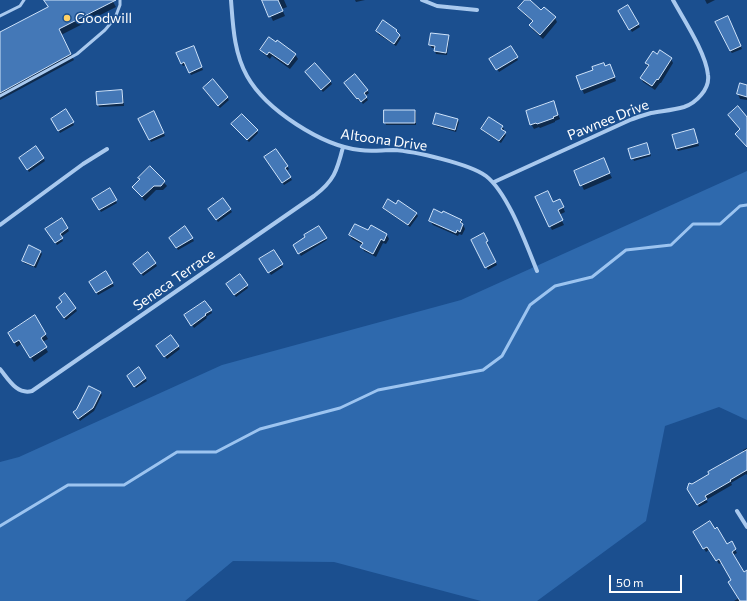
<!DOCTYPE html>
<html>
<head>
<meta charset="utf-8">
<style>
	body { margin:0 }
	#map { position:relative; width:747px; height:601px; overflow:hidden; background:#1b4f8f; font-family:Commissioner,sans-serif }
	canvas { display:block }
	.scale { position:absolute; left:609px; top:575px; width:73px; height:18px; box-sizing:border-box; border:2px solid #fff; border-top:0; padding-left:5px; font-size:12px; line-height:14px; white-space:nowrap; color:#fff; -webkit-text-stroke:3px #1b4f8f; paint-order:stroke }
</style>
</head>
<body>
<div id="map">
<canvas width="747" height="601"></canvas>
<div class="scale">50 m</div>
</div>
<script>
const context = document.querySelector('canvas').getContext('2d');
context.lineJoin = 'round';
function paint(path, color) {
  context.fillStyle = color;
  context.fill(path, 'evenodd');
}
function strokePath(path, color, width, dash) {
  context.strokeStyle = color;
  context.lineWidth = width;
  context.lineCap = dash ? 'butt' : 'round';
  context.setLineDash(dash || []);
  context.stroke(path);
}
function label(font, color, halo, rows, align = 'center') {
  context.font = font + ' Commissioner,sans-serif';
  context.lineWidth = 3;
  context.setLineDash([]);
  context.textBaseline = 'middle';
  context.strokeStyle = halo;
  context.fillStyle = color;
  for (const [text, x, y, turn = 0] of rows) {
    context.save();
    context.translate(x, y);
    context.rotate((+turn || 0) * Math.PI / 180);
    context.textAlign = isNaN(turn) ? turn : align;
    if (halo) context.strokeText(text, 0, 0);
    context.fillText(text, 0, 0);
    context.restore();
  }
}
paint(new Path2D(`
	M 747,171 L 747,420 L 719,407 L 665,426 L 646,521 L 537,601 L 481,601 L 334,562 L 233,561 L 185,601 L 0,601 L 0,462 L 19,457 L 222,365 L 461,300 Z`), '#2e69ad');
paint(new Path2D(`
	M 46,0 L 112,0 L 116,7 L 61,35 L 74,60 L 0,100 L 0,33 L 49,7 Z
	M 263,0 L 284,0 L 287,7 L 282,9 L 285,16 L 273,21 Z
	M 355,0 L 365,0 L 356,2 Z
	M 526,0 L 528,0 L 541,12 L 555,18 L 557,22 L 543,39 L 533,30 L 530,25 L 533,22 L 522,12 L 520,8 Z
	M 705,0 L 715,0 L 707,4 Z
	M 628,7 L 640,27 L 632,32 L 620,12 Z
	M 729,20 L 742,49 L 732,53 L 730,51 Z
	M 396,30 L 401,38 L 396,46 L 378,34 L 377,31 Z
	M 448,36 L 449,39 L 447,55 L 436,54 L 435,51 L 435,48 L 432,48 L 430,45 Z
	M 276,44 L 295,54 L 298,59 L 290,69 L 272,56 L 270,59 L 264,54 L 261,50 Z
	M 510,47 L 518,60 L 499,72 L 491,59 Z
	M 195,50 L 203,70 L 191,75 L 186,65 L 183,66 L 181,63 Z
	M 671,59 L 673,63 L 661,83 L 660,83 L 655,90 L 643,82 L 641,78 L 648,67 L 646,63 Z
	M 605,67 L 612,69 L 616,81 L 584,94 L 577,77 Z
	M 308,75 L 330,81 L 332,84 L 323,92 Z
	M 355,76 L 369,93 L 365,96 L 368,100 L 363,104 L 360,100 L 359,101 L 347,86 Z
	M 213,81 L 229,100 L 220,108 L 205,91 Z
	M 740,85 L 747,86 L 747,100 L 740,99 L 738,94 Z
	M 122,91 L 123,94 L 124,106 L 99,107 L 98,104 Z
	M 553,102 L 560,119 L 555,121 L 555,122 L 540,128 L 539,127 L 534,129 L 531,124 Z
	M 66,111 L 74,125 L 60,133 L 52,119 Z
	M 415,111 L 416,113 L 416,125 L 386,125 L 385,122 Z
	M 155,115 L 165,136 L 151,142 L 140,119 Z
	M 457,120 L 459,122 L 456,132 L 436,126 L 434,124 Z
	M 234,127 L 257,131 L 258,133 L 249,142 Z
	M 502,127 L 504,129 L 503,131 L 506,135 L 501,143 L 483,131 L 482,129 Z
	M 694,130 L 699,146 L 678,151 L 677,149 Z
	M 647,145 L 651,156 L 634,161 L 630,150 Z
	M 43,158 L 45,161 L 29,172 L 21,160 Z
	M 267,160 L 287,166 L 289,169 L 286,171 L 292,180 L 284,185 Z
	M 605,164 L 612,178 L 584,190 L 575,172 Z
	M 150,167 L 167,186 L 163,190 L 156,190 L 145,201 L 133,187 Z
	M 109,189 L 117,203 L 101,212 L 93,199 Z
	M 553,204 L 562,205 L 565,212 L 559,215 L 564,225 L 552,230 L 550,226 Z
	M 396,205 L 416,213 L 418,216 L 410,227 L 385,210 L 384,208 Z
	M 230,209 L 232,212 L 218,222 L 211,212 Z
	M 62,220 L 69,231 L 61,237 L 63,241 L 57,245 L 47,230 Z
	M 461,220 L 465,229 L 462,235 L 459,234 L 458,236 L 433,225 L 430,221 Z
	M 371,226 L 387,235 L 389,239 L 386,244 L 383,243 L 376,257 L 364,251 L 362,247 L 363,245 L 352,239 L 350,235 L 368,232 Z
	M 185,227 L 194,241 L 178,250 L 172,240 Z
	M 319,227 L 327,240 L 301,256 L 294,245 Z
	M 483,235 L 488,244 L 487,245 L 497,265 L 488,270 L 472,240 Z
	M 40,251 L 42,254 L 36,268 L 24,263 L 23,261 Z
	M 273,251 L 283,267 L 271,275 L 261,259 Z
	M 148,253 L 157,266 L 143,276 L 136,266 Z
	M 106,272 L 114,286 L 98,295 L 90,282 Z
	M 247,286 L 248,288 L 236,297 L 229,287 Z
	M 75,308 L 77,311 L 66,320 L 58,310 Z
	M 211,310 L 212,313 L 206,317 L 207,318 L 194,328 L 187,318 Z
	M 35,317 L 48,339 L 42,342 L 48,352 L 34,362 L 22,343 L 17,347 L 9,333 Z
	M 171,337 L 180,349 L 167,359 L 159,349 Z
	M 138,369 L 147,381 L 136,388 L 129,377 Z
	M 100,393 L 102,395 L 94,411 L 80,421 L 74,412 Z
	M 747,448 L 747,475 L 746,474 L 731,483 L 732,485 L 706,500 L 708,502 L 699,507 L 688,489 L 745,453 L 743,450 Z
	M 694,532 L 727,545 L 731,543 L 737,553 L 733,555 L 744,573 L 747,572 L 747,601 L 734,601 L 739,598 L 733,580 L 722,562 L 719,564 L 710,549 L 706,552 Z`), '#0007');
strokePath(new Path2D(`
	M 0,526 L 68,485 L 124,485 L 177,452 L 216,452 L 260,429 L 340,408 L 378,390 L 483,370 L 502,356 L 530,305 L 555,286 L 592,277 L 626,250 L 671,245 L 693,224 L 720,224 L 740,206 L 747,205`), '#9cc4f0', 3);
const building = new Path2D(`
	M 44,0 L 116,0 L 59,29 L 71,54 L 0,93 L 0,32 L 48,7 Z
	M 262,0 L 278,0 L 283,11 L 269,17 Z
	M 525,0 L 530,0 L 541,10 L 544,7 L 556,17 L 540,35 L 529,25 L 533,21 L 518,8 Z
	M 628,5 L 639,24 L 629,30 L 618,11 Z
	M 728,16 L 741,46 L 730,51 L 715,22 Z
	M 383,20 L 397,30 L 396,31 L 400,35 L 394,44 L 376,31 Z
	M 431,33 L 449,35 L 446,53 L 434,51 L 435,46 L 429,45 Z
	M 269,37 L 276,42 L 277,40 L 296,54 L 288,65 L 269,52 L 267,55 L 260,50 Z
	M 194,46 L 202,67 L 189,73 L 184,62 L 181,64 L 176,53 Z
	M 511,46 L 518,57 L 496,70 L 489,59 Z
	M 660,50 L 672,58 L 658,80 L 657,79 L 652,86 L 640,78 L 649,65 L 645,63 L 653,51 L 657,54 Z
	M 315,63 L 331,81 L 321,90 L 305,72 Z
	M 604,63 L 605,66 L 610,64 L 615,77 L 581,90 L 576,76 L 593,70 L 592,67 Z
	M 355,74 L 368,90 L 364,93 L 367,97 L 361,102 L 358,98 L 357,99 L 344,83 Z
	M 213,79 L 228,97 L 218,106 L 203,88 Z
	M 740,83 L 747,85 L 747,97 L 737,94 Z
	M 122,90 L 123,103 L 97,105 L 96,92 Z
	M 554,101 L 558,115 L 553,117 L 554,118 L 537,124 L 536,123 L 530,125 L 526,111 Z
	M 738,106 L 747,117 L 747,147 L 735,134 L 740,129 L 728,115 Z
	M 66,109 L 74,122 L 58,131 L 51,119 Z
	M 384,110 L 415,110 L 415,123 L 384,123 Z
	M 154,111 L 164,133 L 149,140 L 138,119 Z
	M 436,113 L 458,119 L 455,130 L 433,124 Z
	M 242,114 L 258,130 L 247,140 L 231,124 Z
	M 489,117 L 503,126 L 501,129 L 506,132 L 499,141 L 481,129 Z
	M 694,129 L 698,143 L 676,149 L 672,135 Z
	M 647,143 L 650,154 L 631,159 L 628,149 Z
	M 36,146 L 44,158 L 27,170 L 19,158 Z
	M 276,149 L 288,166 L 285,168 L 291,177 L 282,183 L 264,157 Z
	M 604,158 L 610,173 L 580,186 L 574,171 Z
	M 150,166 L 165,181 L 161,186 L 154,186 L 142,197 L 132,187 L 140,179 L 138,178 Z
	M 110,188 L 117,200 L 99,210 L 92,199 Z
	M 548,191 L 553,202 L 560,199 L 564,207 L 558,210 L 563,220 L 549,227 L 535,197 Z
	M 223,198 L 231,209 L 216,220 L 208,209 Z
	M 388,199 L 396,204 L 398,200 L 417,213 L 408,225 L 383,208 Z
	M 434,209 L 442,213 L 443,211 L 462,220 L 460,222 L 463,224 L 460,232 L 457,230 L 456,233 L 429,221 Z
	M 62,218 L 68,228 L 60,234 L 63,238 L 55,243 L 45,229 Z
	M 355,224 L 368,230 L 371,225 L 387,234 L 384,241 L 381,239 L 373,254 L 360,247 L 363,243 L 349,235 Z
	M 185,226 L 193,238 L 176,248 L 169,238 Z
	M 319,226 L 327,238 L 298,254 L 293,245 L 305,237 L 304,235 Z
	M 484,233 L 488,241 L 486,242 L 496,262 L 485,268 L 471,240 Z
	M 29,245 L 41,251 L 34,266 L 22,261 Z
	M 274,250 L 283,264 L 268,273 L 259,259 Z
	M 148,252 L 156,263 L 141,274 L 133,264 Z
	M 106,271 L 113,283 L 96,293 L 89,282 Z
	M 240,274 L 248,285 L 234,295 L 226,284 Z
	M 65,293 L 76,308 L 64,318 L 56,307 L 62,302 L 59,298 Z
	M 205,301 L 212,310 L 205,314 L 206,315 L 191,326 L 184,315 Z
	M 35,315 L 46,334 L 41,338 L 47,347 L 30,358 L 19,340 L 14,343 L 8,333 Z
	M 171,335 L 179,346 L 164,357 L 156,346 Z
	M 139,367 L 146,378 L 134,387 L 127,376 Z
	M 89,386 L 101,392 L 93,408 L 78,419 L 73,412 L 76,410 Z
	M 747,450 L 747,470 L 730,480 L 731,481 L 705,496 L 707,499 L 697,505 L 687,489 L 689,483 L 692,484 L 709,474 L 708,472 Z
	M 710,521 L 715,529 L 717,527 L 727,544 L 732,541 L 736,549 L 732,552 L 744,572 L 747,570 L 747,601 L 740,601 L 728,582 L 731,580 L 719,559 L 716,561 L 707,547 L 703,549 L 693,532 Z`);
paint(building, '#4478b7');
strokePath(building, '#cfe3fa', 1);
strokePath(new Path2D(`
	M 0,16 L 20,6 L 24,0
	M 0,96 L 77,54 L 105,30 L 115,18 L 120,5 L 120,0`), '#a9c9ee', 3);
strokePath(new Path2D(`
	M 231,0 C 233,26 234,53 247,76 C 266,110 322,146 360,150 C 371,152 382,150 393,150 C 414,151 470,164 486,176 C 508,193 526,244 537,271
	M 422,0 L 437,6 L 477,10
	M 494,182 L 630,120 C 637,117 644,115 651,113 C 662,111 674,110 684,107 C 696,103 710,89 708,75 C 706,53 684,20 673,0
	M 0,225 L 83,164 L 107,149
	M 0,369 C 9,380 17,395 32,391 L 314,196 C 334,181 337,171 343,147
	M 737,511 L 747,527`), '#a9c9ee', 4);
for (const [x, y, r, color] of [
	[67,18,4,"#ffd166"]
]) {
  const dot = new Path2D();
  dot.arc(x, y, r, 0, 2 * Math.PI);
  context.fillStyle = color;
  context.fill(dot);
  strokePath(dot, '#1b4f8f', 1.5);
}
label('14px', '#fff', '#1b4f8f', [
	["Goodwill",75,18]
], 'left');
label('14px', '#fff', '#1b4f8f', [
	["Pawnee Drive",608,120,-22],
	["Altoona Drive",384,140,8],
	["Seneca Terrace",174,280,-35]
]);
</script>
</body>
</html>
